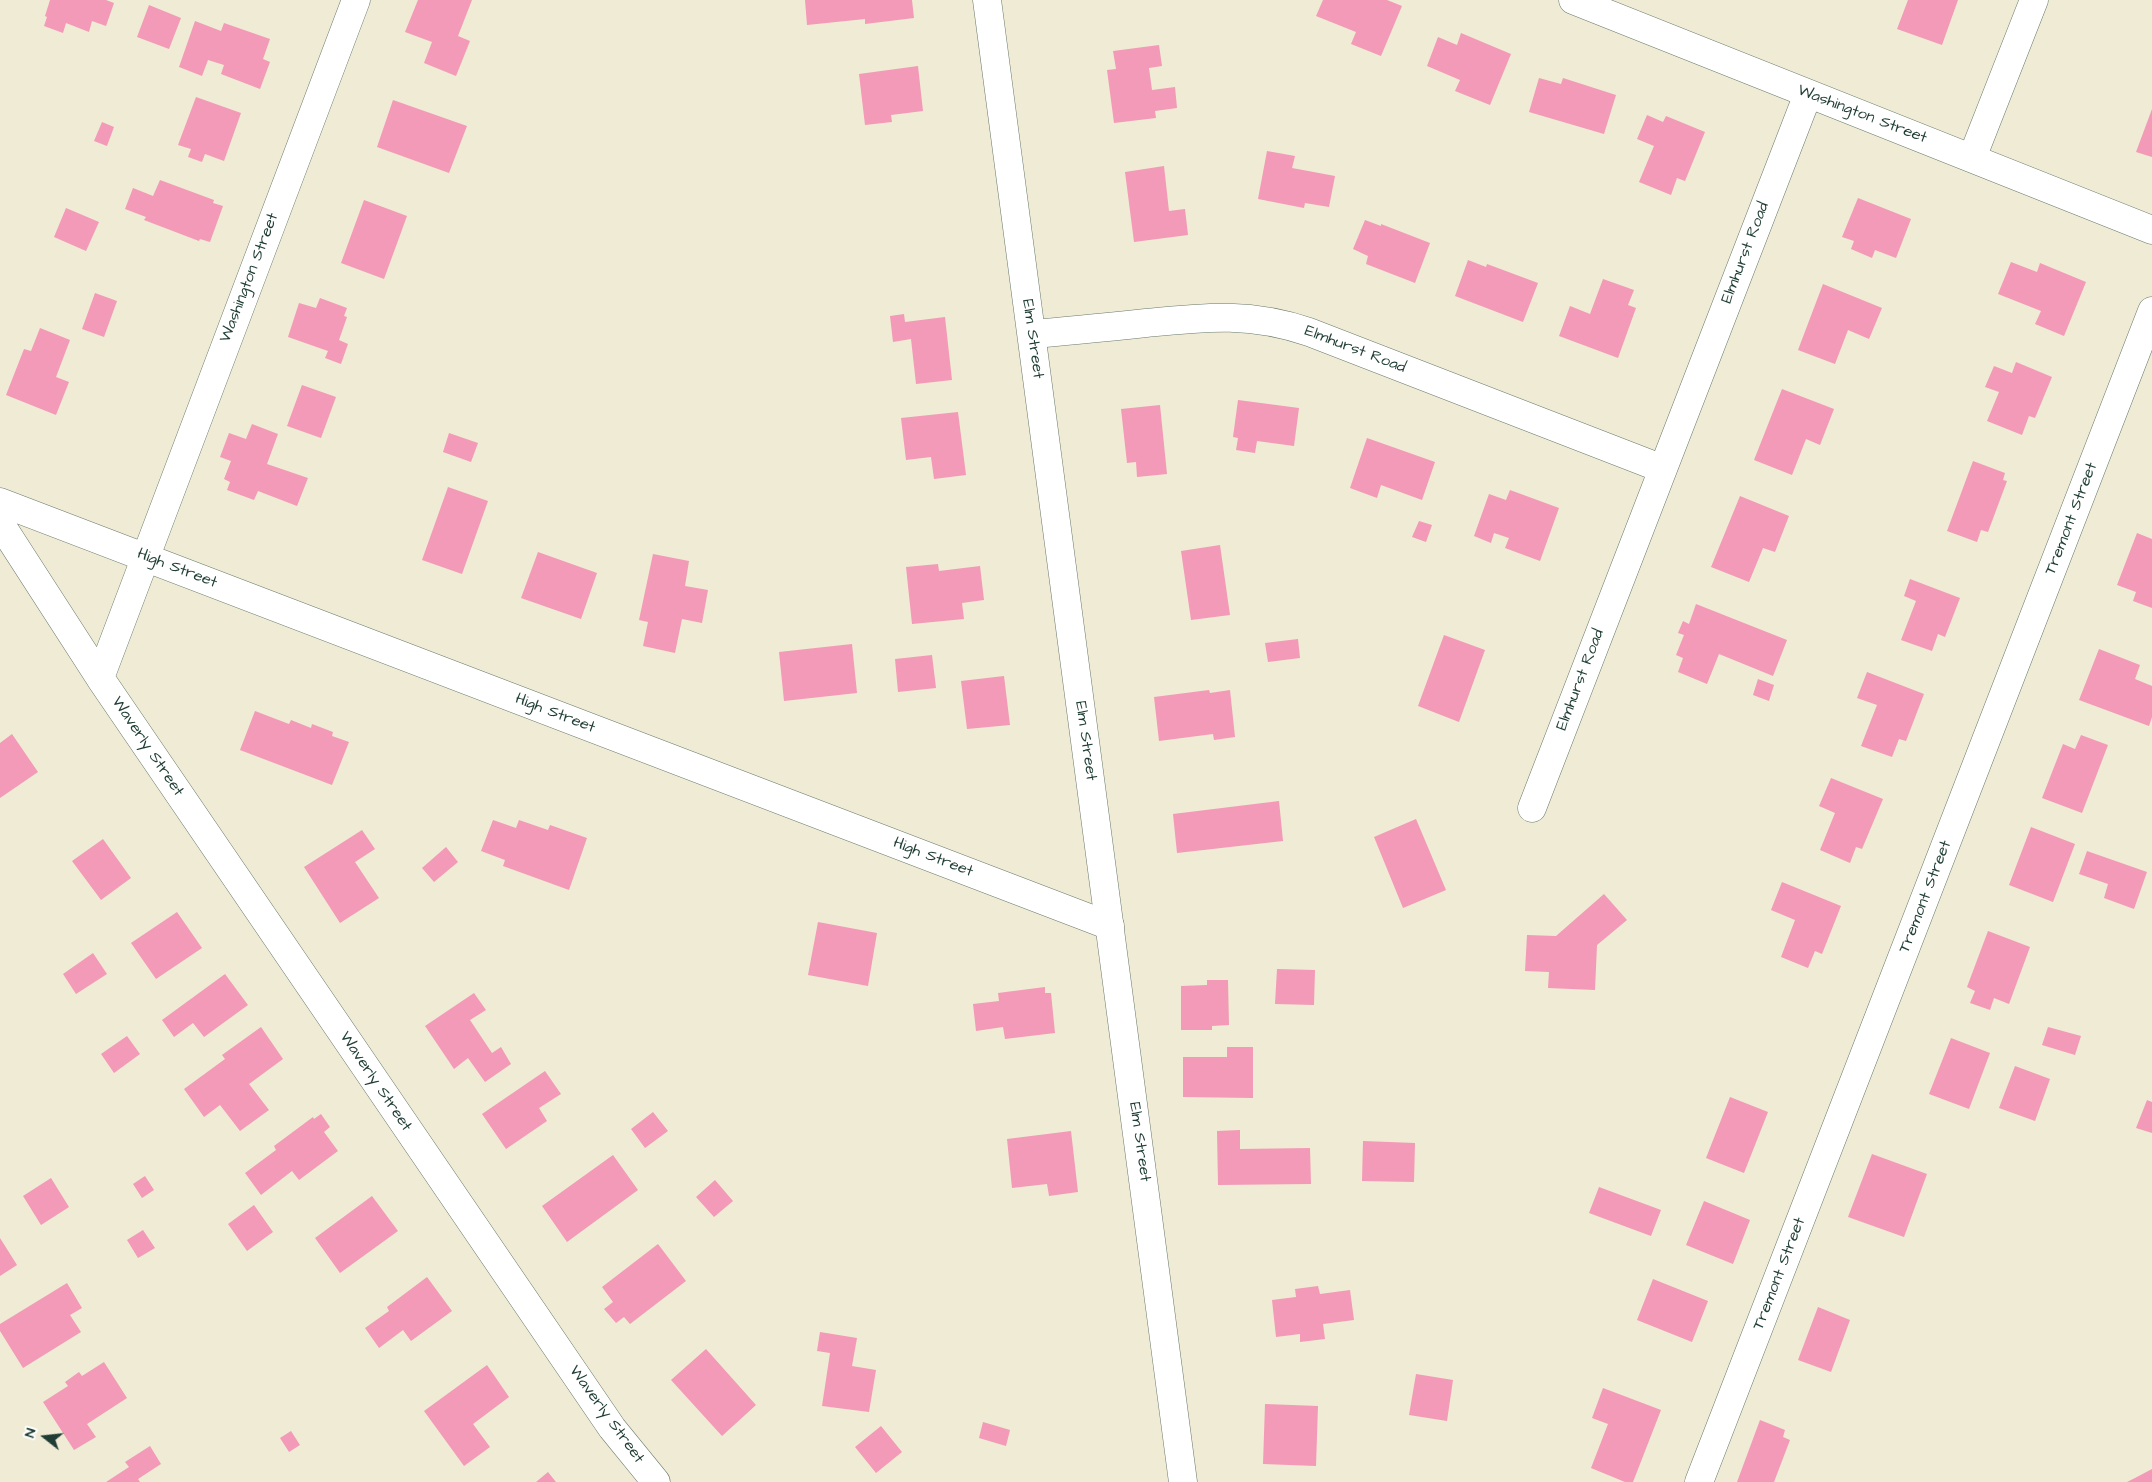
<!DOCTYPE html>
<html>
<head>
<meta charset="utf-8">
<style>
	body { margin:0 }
	#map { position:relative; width:2152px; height:1482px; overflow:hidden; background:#f0ebd4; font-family:"Architects Daughter",sans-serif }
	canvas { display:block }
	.north { position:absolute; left:20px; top:1412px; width:50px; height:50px; -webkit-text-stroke:4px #fff; paint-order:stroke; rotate:286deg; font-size:14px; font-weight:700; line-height:20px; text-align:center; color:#1f3d34 }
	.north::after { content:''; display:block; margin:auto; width:18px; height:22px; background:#1f3d34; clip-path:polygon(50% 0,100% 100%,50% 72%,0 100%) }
</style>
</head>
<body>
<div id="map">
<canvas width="2152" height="1482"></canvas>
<div class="north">N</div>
</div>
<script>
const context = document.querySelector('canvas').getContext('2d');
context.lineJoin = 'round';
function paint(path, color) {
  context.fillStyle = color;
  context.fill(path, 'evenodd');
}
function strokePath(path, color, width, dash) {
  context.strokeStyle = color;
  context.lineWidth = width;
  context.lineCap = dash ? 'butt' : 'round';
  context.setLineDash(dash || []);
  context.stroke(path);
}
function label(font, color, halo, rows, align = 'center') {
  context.font = font + ' "Architects Daughter",sans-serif';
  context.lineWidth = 4;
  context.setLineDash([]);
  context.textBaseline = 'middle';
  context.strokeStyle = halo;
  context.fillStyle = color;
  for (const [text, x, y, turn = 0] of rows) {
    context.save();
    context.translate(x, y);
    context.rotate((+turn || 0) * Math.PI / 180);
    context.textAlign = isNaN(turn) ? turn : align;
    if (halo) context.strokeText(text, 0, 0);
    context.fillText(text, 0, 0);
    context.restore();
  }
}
paint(new Path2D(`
	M 50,0 L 106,0 L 114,3 L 106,26 L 92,21 L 89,32 L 66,23 L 63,33 L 44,26 L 47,17 L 45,16 Z
	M 418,0 L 472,0 L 458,36 L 470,41 L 456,76 L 424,63 L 432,42 L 405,32 Z
	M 805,0 L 912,0 L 914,18 L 865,24 L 865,19 L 807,25 Z
	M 1323,0 L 1387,0 L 1402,6 L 1381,56 L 1351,44 L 1356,32 L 1316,16 Z
	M 1908,0 L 1958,0 L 1942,45 L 1897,29 Z
	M 149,5 L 181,18 L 169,49 L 137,37 Z
	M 195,21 L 221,31 L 224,23 L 270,39 L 263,59 L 270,62 L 260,89 L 221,74 L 224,65 L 208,60 L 202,76 L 179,67 Z
	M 1461,33 L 1511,54 L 1490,105 L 1455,91 L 1460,80 L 1427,66 L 1438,37 L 1457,45 Z
	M 1159,45 L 1162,66 L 1149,68 L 1152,90 L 1175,87 L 1177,108 L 1155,111 L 1156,118 L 1114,123 L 1107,70 L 1116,69 L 1113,51 Z
	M 918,66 L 923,111 L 891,115 L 892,122 L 865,125 L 859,74 Z
	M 1539,78 L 1561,84 L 1563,78 L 1616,95 L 1604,134 L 1529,112 Z
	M 196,97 L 241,113 L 224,161 L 205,154 L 202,162 L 188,157 L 191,149 L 178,145 Z
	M 393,100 L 467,126 L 449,173 L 377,147 Z
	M 2152,109 L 2152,157 L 2136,152 Z
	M 1647,115 L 1663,122 L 1666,116 L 1705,132 L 1685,181 L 1677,178 L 1671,195 L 1639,182 L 1654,146 L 1637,139 Z
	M 102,122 L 114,127 L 107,146 L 94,141 Z
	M 1267,151 L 1295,156 L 1292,168 L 1335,176 L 1329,207 L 1305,203 L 1304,208 L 1258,199 Z
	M 1164,166 L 1169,211 L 1185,209 L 1188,235 L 1134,242 L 1125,172 Z
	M 160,180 L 214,200 L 213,203 L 223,206 L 210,242 L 200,239 L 199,241 L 144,220 L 146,217 L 125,209 L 133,188 L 153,196 Z
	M 1858,198 L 1911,219 L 1896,258 L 1875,250 L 1872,258 L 1851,249 L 1854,241 L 1842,237 Z
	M 364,200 L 407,216 L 384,279 L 341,263 Z
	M 66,208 L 99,222 L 86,251 L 54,237 Z
	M 1365,220 L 1381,226 L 1381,224 L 1430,243 L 1415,283 L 1366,264 L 1368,256 L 1353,249 Z
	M 1468,260 L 1486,267 L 1487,264 L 1538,283 L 1523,322 L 1455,296 Z
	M 2011,262 L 2037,272 L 2040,263 L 2086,282 L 2064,336 L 2035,324 L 2041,311 L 1998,294 Z
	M 1603,279 L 1634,290 L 1628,305 L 1636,308 L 1618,358 L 1559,336 L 1570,306 L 1590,314 Z
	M 1823,284 L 1882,308 L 1869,339 L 1848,330 L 1835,364 L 1798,350 Z
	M 95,293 L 117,301 L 104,337 L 82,329 Z
	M 320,298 L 347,308 L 344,316 L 347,317 L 339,340 L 348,344 L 341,364 L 325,358 L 328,351 L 288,337 L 299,303 L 316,308 Z
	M 904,314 L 905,322 L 945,317 L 952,380 L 916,384 L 911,339 L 893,342 L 890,316 Z
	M 40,328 L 70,340 L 56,377 L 69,382 L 56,415 L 6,395 L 24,349 L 31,351 Z
	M 2016,362 L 2052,377 L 2035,418 L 2029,416 L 2022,435 L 1987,421 L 1999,392 L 1985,387 L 1994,366 L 2012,373 Z
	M 302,385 L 336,397 L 321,438 L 287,426 Z
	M 1782,389 L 1834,409 L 1820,445 L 1806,439 L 1792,475 L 1754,460 Z
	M 1238,400 L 1299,408 L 1294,446 L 1257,441 L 1255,453 L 1236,450 L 1238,438 L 1233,437 Z
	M 1160,405 L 1167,474 L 1137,477 L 1136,462 L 1127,463 L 1121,409 Z
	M 958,412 L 966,475 L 934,479 L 931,457 L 906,460 L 901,418 Z
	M 252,424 L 278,434 L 267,464 L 308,478 L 297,506 L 258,491 L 254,500 L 227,490 L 230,482 L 224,479 L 231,461 L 220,457 L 229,433 L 246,439 Z
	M 449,433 L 478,443 L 471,462 L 443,452 Z
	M 1367,438 L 1435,462 L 1422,500 L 1381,485 L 1377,498 L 1350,488 Z
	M 1973,461 L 2005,473 L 2003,480 L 2007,481 L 1988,532 L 1981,530 L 1977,542 L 1947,531 Z
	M 448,487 L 488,501 L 462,574 L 422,560 Z
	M 1510,490 L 1559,508 L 1540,561 L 1505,548 L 1509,538 L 1494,533 L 1491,543 L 1474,536 L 1489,494 L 1506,500 Z
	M 1740,496 L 1789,516 L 1775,552 L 1763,548 L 1749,582 L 1711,567 Z
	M 1419,521 L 1432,525 L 1426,542 L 1412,537 Z
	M 2137,533 L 2152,539 L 2152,608 L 2133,601 L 2136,592 L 2117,585 Z
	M 1220,545 L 1230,615 L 1191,620 L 1181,551 Z
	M 538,552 L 597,573 L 581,619 L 521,598 Z
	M 653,554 L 689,561 L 685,586 L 708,590 L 702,623 L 682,619 L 675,653 L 643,646 L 648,622 L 639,620 Z
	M 938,564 L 939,571 L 980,566 L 984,600 L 962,603 L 964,619 L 912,624 L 906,567 Z
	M 1910,579 L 1960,598 L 1945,637 L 1938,634 L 1932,651 L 1901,640 L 1916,601 L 1904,596 Z
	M 1696,604 L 1787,640 L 1773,676 L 1719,654 L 1707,684 L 1678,672 L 1683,658 L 1676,655 L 1684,635 L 1678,633 L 1683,621 L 1689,624 Z
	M 1444,635 L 1485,650 L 1459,722 L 1418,706 Z
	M 1298,639 L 1300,658 L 1268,662 L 1265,643 Z
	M 852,644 L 857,693 L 784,701 L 779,652 Z
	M 2099,649 L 2140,665 L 2135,679 L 2152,686 L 2152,717 L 2149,726 L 2079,700 Z
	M 932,655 L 936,688 L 898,692 L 895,659 Z
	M 1867,672 L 1924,694 L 1906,741 L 1899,739 L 1892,757 L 1861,746 L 1877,705 L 1857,698 Z
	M 1004,676 L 1010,725 L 967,729 L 961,681 Z
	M 1758,679 L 1774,685 L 1769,701 L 1753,695 Z
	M 1209,690 L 1210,693 L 1230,690 L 1235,737 L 1214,740 L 1213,734 L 1159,741 L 1154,697 Z
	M 255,711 L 289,724 L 291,720 L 311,728 L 312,724 L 333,732 L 332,736 L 349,742 L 332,785 L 240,750 Z
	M 12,734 L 38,772 L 0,798 L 0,743 Z
	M 2081,735 L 2108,745 L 2082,813 L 2042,798 L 2063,744 L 2075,749 Z
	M 1831,778 L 1883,799 L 1862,849 L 1856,847 L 1850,863 L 1820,850 L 1835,813 L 1819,806 Z
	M 1279,801 L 1283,841 L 1177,853 L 1173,814 Z
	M 1416,819 L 1446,890 L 1403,908 L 1374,837 Z
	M 493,820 L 516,828 L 519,820 L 548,830 L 550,825 L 587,838 L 569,890 L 503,866 L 505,860 L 481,851 Z
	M 2031,827 L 2075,844 L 2053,902 L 2009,885 Z
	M 362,830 L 375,849 L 355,862 L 379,898 L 340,923 L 304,867 Z
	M 103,839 L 131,878 L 101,900 L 72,861 Z
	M 446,847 L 458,862 L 434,882 L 422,868 Z
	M 2087,851 L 2147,872 L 2134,909 L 2104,898 L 2108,884 L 2079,874 Z
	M 1782,882 L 1841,906 L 1822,954 L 1815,951 L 1808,968 L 1781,957 L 1795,920 L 1771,910 Z
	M 1604,894 L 1627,920 L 1597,945 L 1595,990 L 1548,988 L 1549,972 L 1525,971 L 1527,935 L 1556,936 Z
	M 177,912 L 202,948 L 156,979 L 131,943 Z
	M 818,922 L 877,933 L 868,986 L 808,975 Z
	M 1988,931 L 2030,947 L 2009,1004 L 1994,998 L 1990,1010 L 1970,1003 L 1975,991 L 1967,987 Z
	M 93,953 L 107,974 L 76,994 L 63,974 Z
	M 1277,969 L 1315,970 L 1314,1005 L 1275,1004 Z
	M 225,974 L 248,1005 L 204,1037 L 193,1023 L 174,1037 L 162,1020 Z
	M 1207,980 L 1228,980 L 1229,1025 L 1212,1026 L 1212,1030 L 1181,1030 L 1181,986 L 1207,985 Z
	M 1045,987 L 1045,993 L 1051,993 L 1055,1033 L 1005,1039 L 1003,1027 L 976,1031 L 973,1004 L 999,1001 L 998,993 Z
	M 474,993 L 486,1010 L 470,1020 L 492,1053 L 501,1047 L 511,1064 L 485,1082 L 468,1058 L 454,1069 L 425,1026 Z
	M 261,1027 L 283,1059 L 249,1084 L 269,1110 L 240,1131 L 220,1105 L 204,1117 L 184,1089 L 225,1059 L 222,1055 Z
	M 2048,1027 L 2081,1036 L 2075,1055 L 2042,1045 Z
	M 127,1036 L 140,1054 L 114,1073 L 101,1054 Z
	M 1951,1038 L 1990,1053 L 1969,1109 L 1929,1094 Z
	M 1227,1047 L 1253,1047 L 1253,1098 L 1183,1097 L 1183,1057 L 1227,1057 Z
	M 2015,1066 L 2050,1079 L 2035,1121 L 1999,1108 Z
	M 545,1071 L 561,1094 L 539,1108 L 547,1121 L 506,1149 L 482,1114 Z
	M 1730,1097 L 1768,1112 L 1744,1173 L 1706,1158 Z
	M 2147,1100 L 2152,1102 L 2152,1133 L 2136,1128 Z
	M 653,1112 L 668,1131 L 645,1148 L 631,1129 Z
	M 321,1114 L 330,1127 L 324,1132 L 338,1151 L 299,1180 L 292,1171 L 261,1195 L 245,1173 L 276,1150 L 274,1146 L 313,1117 L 314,1119 Z
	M 1240,1130 L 1240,1149 L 1310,1148 L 1311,1184 L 1218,1185 L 1217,1131 Z
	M 1071,1131 L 1078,1192 L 1049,1196 L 1047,1184 L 1012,1188 L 1007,1139 Z
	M 1363,1141 L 1415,1143 L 1414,1182 L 1362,1181 Z
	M 1872,1154 L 1927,1174 L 1904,1237 L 1848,1217 Z
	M 613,1155 L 638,1190 L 567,1242 L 542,1206 Z
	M 145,1176 L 154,1190 L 142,1198 L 133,1184 Z
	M 51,1178 L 69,1207 L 41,1225 L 23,1196 Z
	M 715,1180 L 733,1201 L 714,1217 L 696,1197 Z
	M 1599,1187 L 1661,1210 L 1651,1236 L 1589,1213 Z
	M 372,1196 L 398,1231 L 340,1273 L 315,1238 Z
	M 1704,1201 L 1750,1220 L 1733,1264 L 1686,1245 Z
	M 254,1205 L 273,1232 L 247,1251 L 228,1224 Z
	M 143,1230 L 155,1248 L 138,1258 L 127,1240 Z
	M 0,1238 L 17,1265 L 0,1276 Z
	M 658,1244 L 686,1281 L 630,1324 L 624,1317 L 616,1323 L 604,1309 L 613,1302 L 602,1287 Z
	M 427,1277 L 452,1311 L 411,1341 L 403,1330 L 379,1348 L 365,1328 L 389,1311 L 387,1307 Z
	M 1653,1279 L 1708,1301 L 1692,1342 L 1637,1320 Z
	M 67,1283 L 82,1308 L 70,1315 L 81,1332 L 23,1368 L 0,1331 L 0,1324 Z
	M 1318,1286 L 1320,1294 L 1350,1290 L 1354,1320 L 1323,1324 L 1325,1339 L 1300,1342 L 1300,1334 L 1276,1337 L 1272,1300 L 1296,1297 L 1295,1289 Z
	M 1818,1307 L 1850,1320 L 1831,1372 L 1798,1360 Z
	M 820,1332 L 857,1338 L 852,1366 L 876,1370 L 869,1412 L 822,1406 L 830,1353 L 817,1351 Z
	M 706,1349 L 756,1405 L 722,1436 L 671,1380 Z
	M 104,1362 L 127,1398 L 87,1424 L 96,1437 L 74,1450 L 43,1402 L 68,1386 L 65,1382 L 79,1372 L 82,1376 Z
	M 487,1365 L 509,1397 L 473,1424 L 490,1447 L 464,1466 L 424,1411 Z
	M 1416,1374 L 1453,1380 L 1447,1421 L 1409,1415 Z
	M 1603,1388 L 1661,1410 L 1633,1482 L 1625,1482 L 1591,1468 L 1608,1424 L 1592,1418 Z
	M 1265,1404 L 1318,1406 L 1316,1466 L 1263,1464 Z
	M 1760,1420 L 1785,1430 L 1783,1437 L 1790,1440 L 1774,1482 L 1737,1482 Z
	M 983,1422 L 1010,1430 L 1006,1446 L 979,1438 Z
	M 881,1426 L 902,1452 L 876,1473 L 855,1447 Z
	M 291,1431 L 300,1445 L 289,1452 L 280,1438 Z
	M 150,1446 L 161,1464 L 138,1479 L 140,1482 L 106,1482 L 129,1467 L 125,1462 Z
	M 2152,1469 L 2152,1482 L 2127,1482 L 2135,1478 Z
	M 548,1472 L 556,1482 L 536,1482 Z`), '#f29ab7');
const minor = new Path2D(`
	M 356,0 L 100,678 L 612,1428 L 656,1482
	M 1573,0 L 2152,230
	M 1972,158 L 2034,0
	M 1032,334 C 1070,331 1108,327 1146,323 C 1206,317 1250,312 1309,332 L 1663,469 L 1808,94
	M 0,502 L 1110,926
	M 0,523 L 100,678
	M 1532,808 L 1663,469
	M 1699,1482 L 2152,311`);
const major = new Path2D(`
	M 987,0 L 1183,1482`);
strokePath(minor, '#687a6c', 29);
strokePath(major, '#687a6c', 29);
strokePath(minor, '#fff', 28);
strokePath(major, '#fff', 28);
label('16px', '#1f3d34', '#fff', [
	["Washington Street",1862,115,21],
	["Elmhurst Road",1746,253,-69],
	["Washington Street",250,278,-69],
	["Elm Street",1032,339,82],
	["Elmhurst Road",1355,350,21],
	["Tremont Street",2072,519,-69],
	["High Street",177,569,21],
	["Elmhurst Road",1581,680,-69],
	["High Street",555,714,21],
	["Elm Street",1085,741,82],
	["Waverly Street",147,747,56],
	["High Street",933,858,21],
	["Tremont Street",1926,897,-69],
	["Waverly Street",375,1082,56],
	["Elm Street",1139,1142,82],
	["Tremont Street",1780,1274,-69],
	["Waverly Street",606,1415,54]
]);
</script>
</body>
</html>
